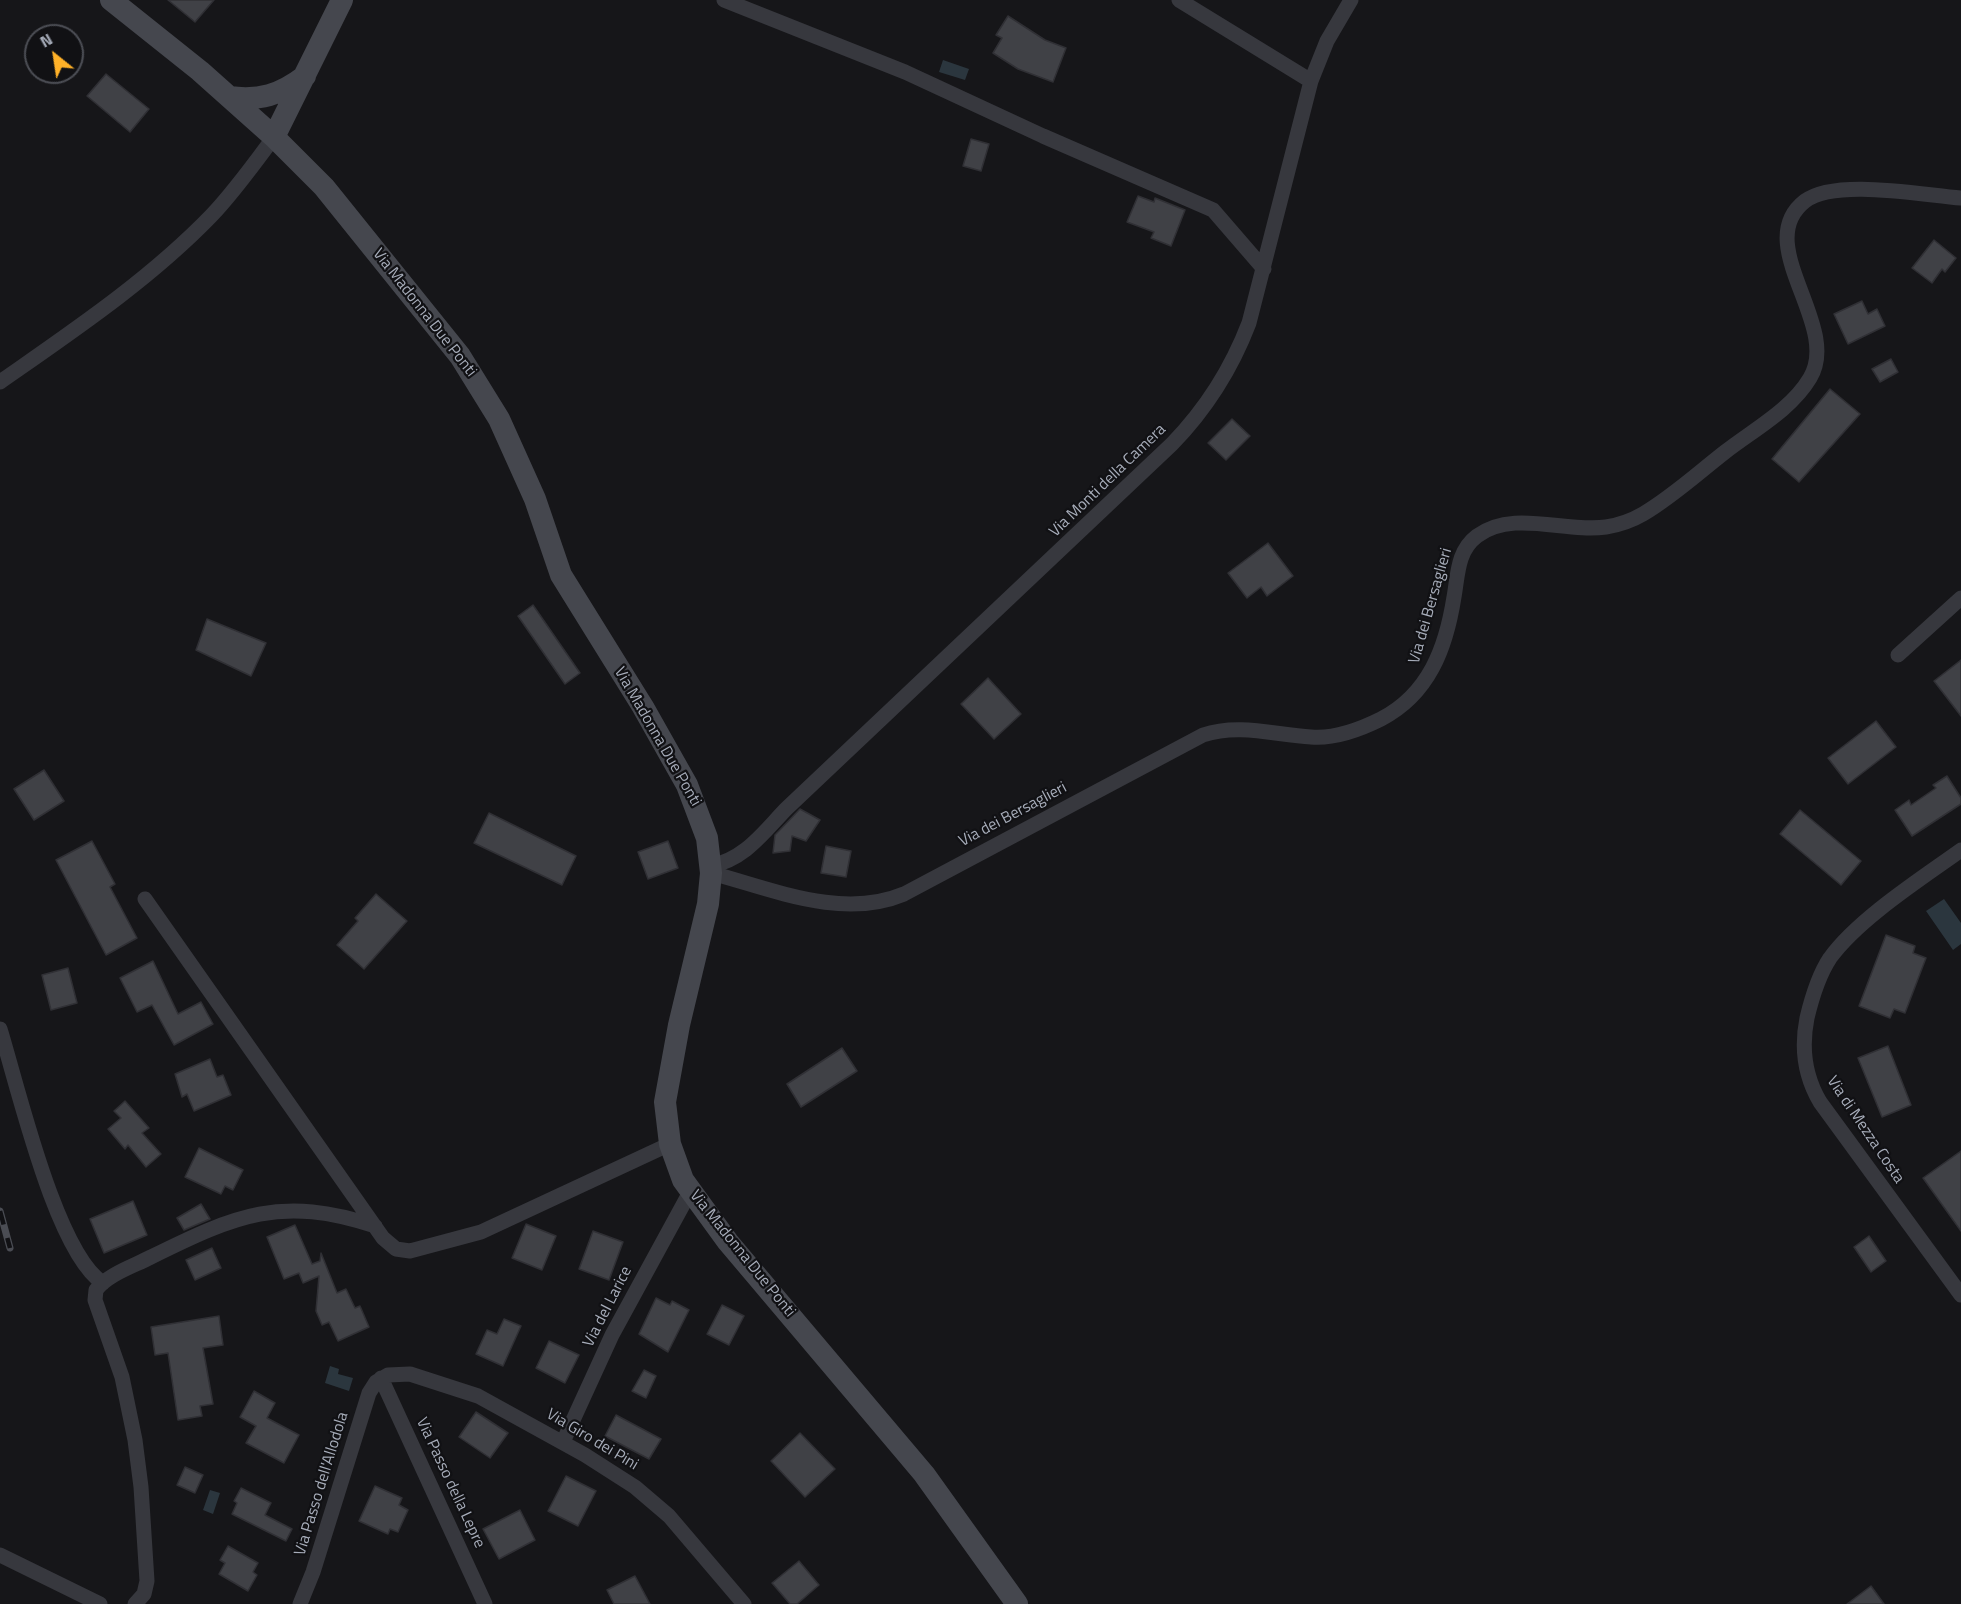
<!DOCTYPE html>
<html>
<head>
<meta charset="utf-8">
<style>
	body { margin:0 }
	#map { position:relative; width:1961px; height:1604px; overflow:hidden; background:#161619; font-family:"Titillium Web",sans-serif }
	canvas { display:block }
	.north { position:absolute; left:24px; top:24px; width:60px; height:60px; box-sizing:border-box; background:#111114; border:2px solid #4d4f56; border-radius:50%; rotate:330deg; font-size:16px; font-weight:700; line-height:24px; text-align:center; color:#a7adba }
	.north::after { content:''; display:block; margin:auto; width:21px; height:27px; background:#ffb128; clip-path:polygon(50% 0,100% 100%,50% 72%,0 100%) }
</style>
</head>
<body>
<div id="map">
<canvas width="1961" height="1604"></canvas>
<div class="north">N</div>
</div>
<script>
const context = document.querySelector('canvas').getContext('2d');
context.lineJoin = 'round';
function paint(path, color) {
  context.fillStyle = color;
  context.fill(path, 'evenodd');
}
function strokePath(path, color, width, dash) {
  context.strokeStyle = color;
  context.lineWidth = width;
  context.lineCap = dash ? 'butt' : 'round';
  context.setLineDash(dash || []);
  context.stroke(path);
}
function label(font, color, halo, rows, align = 'center') {
  context.font = font + ' "Titillium Web",sans-serif';
  context.lineWidth = 4.5;
  context.setLineDash([]);
  context.textBaseline = 'middle';
  context.strokeStyle = halo;
  context.fillStyle = color;
  for (const [text, x, y, turn = 0] of rows) {
    context.save();
    context.translate(x, y);
    context.rotate((+turn || 0) * Math.PI / 180);
    context.textAlign = isNaN(turn) ? turn : align;
    if (halo) context.strokeText(text, 0, 0);
    context.fillText(text, 0, 0);
    context.restore();
  }
}
paint(new Path2D(`
	M 943,60 L 969,69 L 965,80 L 939,72 Z
	M 1944,899 L 1961,923 L 1961,944 L 1953,950 L 1926,911 Z
	M 330,1366 L 339,1369 L 338,1374 L 353,1378 L 349,1391 L 325,1383 Z
	M 210,1490 L 220,1493 L 213,1514 L 203,1510 Z`), '#2b363e');
const building = new Path2D(`
	M 168,0 L 214,0 L 195,22 Z
	M 1008,16 L 1045,40 L 1066,48 L 1053,82 L 1018,69 L 993,53 L 1002,38 L 996,35 Z
	M 106,74 L 149,109 L 130,132 L 87,96 Z
	M 971,139 L 989,144 L 981,171 L 963,166 Z
	M 1138,196 L 1154,202 L 1155,198 L 1185,210 L 1171,246 L 1151,238 L 1154,232 L 1127,222 Z
	M 1934,240 L 1956,258 L 1945,272 L 1942,269 L 1932,283 L 1912,268 Z
	M 1862,301 L 1868,314 L 1877,309 L 1885,326 L 1848,344 L 1834,314 Z
	M 1891,359 L 1898,372 L 1880,382 L 1872,369 Z
	M 1830,389 L 1860,414 L 1799,482 L 1772,459 Z
	M 1232,419 L 1250,436 L 1226,460 L 1208,443 Z
	M 1268,543 L 1293,576 L 1267,596 L 1261,587 L 1247,598 L 1228,573 Z
	M 533,605 L 580,673 L 565,684 L 518,616 Z
	M 207,619 L 266,643 L 251,676 L 196,650 Z
	M 1961,660 L 1961,716 L 1934,681 Z
	M 988,678 L 1021,714 L 994,739 L 961,704 Z
	M 1876,721 L 1896,747 L 1848,784 L 1828,758 Z
	M 44,770 L 64,801 L 34,820 L 14,789 Z
	M 1947,776 L 1961,798 L 1961,804 L 1912,836 L 1895,810 L 1909,800 L 1911,805 L 1936,788 L 1933,785 Z
	M 800,809 L 820,820 L 806,841 L 792,836 L 790,851 L 773,853 L 775,835 Z
	M 1800,810 L 1861,861 L 1841,885 L 1780,834 Z
	M 489,813 L 576,856 L 562,885 L 474,843 Z
	M 92,841 L 115,884 L 110,887 L 137,938 L 106,955 L 56,860 Z
	M 668,841 L 678,868 L 648,879 L 638,852 Z
	M 826,846 L 851,851 L 846,877 L 821,873 Z
	M 376,894 L 407,921 L 364,969 L 337,945 L 358,921 L 355,918 Z
	M 1886,935 L 1915,946 L 1913,953 L 1926,958 L 1905,1013 L 1894,1009 L 1890,1018 L 1859,1006 Z
	M 153,961 L 178,1014 L 201,1002 L 213,1024 L 174,1045 L 152,1005 L 137,1012 L 120,978 Z
	M 68,968 L 77,1003 L 51,1010 L 42,975 Z
	M 1888,1046 L 1911,1105 L 1882,1117 L 1858,1058 Z
	M 842,1048 L 857,1071 L 801,1107 L 787,1084 Z
	M 210,1059 L 217,1077 L 223,1075 L 231,1095 L 194,1111 L 187,1094 L 182,1097 L 175,1074 Z
	M 125,1101 L 149,1128 L 142,1133 L 161,1154 L 146,1167 L 128,1145 L 125,1149 L 108,1129 L 121,1118 L 114,1111 Z
	M 199,1148 L 243,1170 L 233,1190 L 225,1186 L 221,1194 L 185,1177 Z
	M 1961,1151 L 1961,1231 L 1923,1178 Z
	M 133,1201 L 147,1235 L 104,1253 L 90,1219 Z
	M 201,1204 L 210,1219 L 184,1230 L 177,1218 Z
	M 526,1224 L 556,1236 L 542,1270 L 512,1258 Z
	M 295,1225 L 312,1264 L 320,1261 L 321,1253 L 337,1293 L 346,1289 L 355,1308 L 360,1306 L 369,1327 L 338,1341 L 329,1322 L 322,1325 L 316,1311 L 319,1276 L 303,1283 L 299,1273 L 284,1279 L 267,1237 Z
	M 593,1231 L 623,1242 L 609,1280 L 579,1269 Z
	M 1869,1236 L 1886,1261 L 1871,1272 L 1854,1247 Z
	M 212,1248 L 221,1268 L 195,1280 L 186,1260 Z
	M 656,1298 L 670,1305 L 672,1301 L 689,1310 L 668,1352 L 639,1334 Z
	M 722,1305 L 744,1316 L 729,1345 L 707,1334 Z
	M 219,1316 L 223,1345 L 203,1348 L 213,1404 L 200,1406 L 202,1416 L 178,1420 L 168,1353 L 155,1355 L 151,1327 Z
	M 504,1319 L 521,1326 L 503,1366 L 476,1354 L 487,1330 L 497,1334 Z
	M 549,1341 L 579,1355 L 565,1383 L 536,1368 Z
	M 644,1370 L 656,1376 L 646,1398 L 632,1391 Z
	M 254,1391 L 275,1403 L 267,1418 L 299,1435 L 284,1463 L 246,1443 L 256,1426 L 240,1417 Z
	M 476,1412 L 508,1433 L 490,1458 L 459,1437 Z
	M 616,1415 L 661,1439 L 649,1459 L 605,1436 Z
	M 800,1433 L 835,1469 L 805,1497 L 771,1461 Z
	M 185,1467 L 203,1475 L 195,1493 L 177,1485 Z
	M 566,1476 L 596,1491 L 578,1526 L 548,1511 Z
	M 375,1486 L 402,1498 L 399,1505 L 408,1510 L 398,1532 L 390,1529 L 388,1534 L 359,1521 Z
	M 241,1488 L 271,1503 L 265,1515 L 292,1529 L 286,1541 L 232,1514 L 237,1503 L 234,1501 Z
	M 520,1510 L 535,1540 L 499,1559 L 483,1529 Z
	M 228,1546 L 258,1563 L 253,1572 L 257,1575 L 248,1591 L 219,1574 L 225,1563 L 220,1560 Z
	M 799,1561 L 819,1585 L 797,1604 L 790,1604 L 772,1583 Z
	M 635,1576 L 650,1604 L 614,1604 L 607,1590 Z
	M 1871,1586 L 1884,1604 L 1847,1604 Z`);
paint(building, '#404146');
strokePath(building, '#303035', 1.5);
strokePath(new Path2D(`
	M 724,0 L 905,72 L 1043,136 L 1213,210 L 1264,269
	M 1179,0 L 1311,81
	M 0,382 C 73,331 149,280 211,216 C 234,192 254,164 274,137
	M 1898,655 L 1961,598
	M 1961,850 C 1922,878 1858,919 1830,958 C 1818,976 1812,997 1807,1018 C 1801,1048 1804,1075 1820,1102 L 1961,1295
	M 710,866 C 744,860 763,833 786,809 L 1172,444 C 1207,408 1231,370 1249,323 L 1311,81 L 1327,41 L 1351,0
	M 711,873 C 772,889 842,920 904,894 L 1203,735 C 1239,723 1275,735 1311,737 C 1335,739 1359,730 1381,719 C 1429,694 1446,648 1454,597 C 1458,575 1457,551 1477,536 C 1513,509 1565,533 1606,527 C 1619,525 1631,521 1643,514 C 1672,497 1698,473 1725,452 C 1753,430 1791,410 1810,378 C 1842,325 1750,244 1805,201 C 1835,178 1922,195 1961,198
	M 145,899 L 383,1238 L 396,1249 L 410,1251 L 481,1232 L 670,1144
	M 0,1029 C 18,1087 56,1253 103,1283
	M 381,1378 L 485,1604
	M 563,1442 L 612,1335 L 690,1192
	M 0,1555 L 100,1604
	M 135,1604 L 144,1594 L 147,1581 L 141,1487 L 135,1440 L 122,1377 L 95,1300 L 96,1290 C 108,1274 134,1266 151,1257 C 236,1215 281,1195 375,1226
	M 300,1604 L 313,1572 L 369,1393 L 376,1382 L 388,1375 L 410,1374 L 478,1396 L 585,1455 L 635,1487 L 669,1516 L 744,1604`), '#37383e', 15);
strokePath(new Path2D(`
	M 111,0 L 200,71 L 274,137 L 324,187 L 460,356 L 499,419 L 535,499 L 561,575 L 643,707 L 687,785 L 707,838 L 711,873 L 708,904 L 679,1025 L 665,1102 L 670,1144 L 683,1180 L 728,1242 L 924,1474 L 1017,1604
	M 229,97 C 260,101 280,95 305,76
	M 274,137 L 342,0`), '#45474e', 22);
const rail = new Path2D(`
	M 0,1211 L 10,1248`);
strokePath(rail, '#4a4c53', 7);
strokePath(rail, '#111114', 4.5, [14]);
label('16px', '#a7adba', '#111114', [
	["Via Madonna Due Ponti",424,313,52],
	["Via Monti della Camera",1108,481,-44],
	["Via dei Bersaglieri",1431,606,-74],
	["Via Madonna Due Ponti",657,737,60],
	["Via dei Bersaglieri",1013,815,-28],
	["Via di Mezza Costa",1865,1130,56],
	["Via Madonna Due Ponti",742,1254,51],
	["Via del Larice",608,1307,-63],
	["Via Giro dei Pini",592,1440,31],
	["Via Passo della Lepre",450,1483,65],
	["Via Passo dell'Allodola",322,1484,-73]
]);
</script>
</body>
</html>
